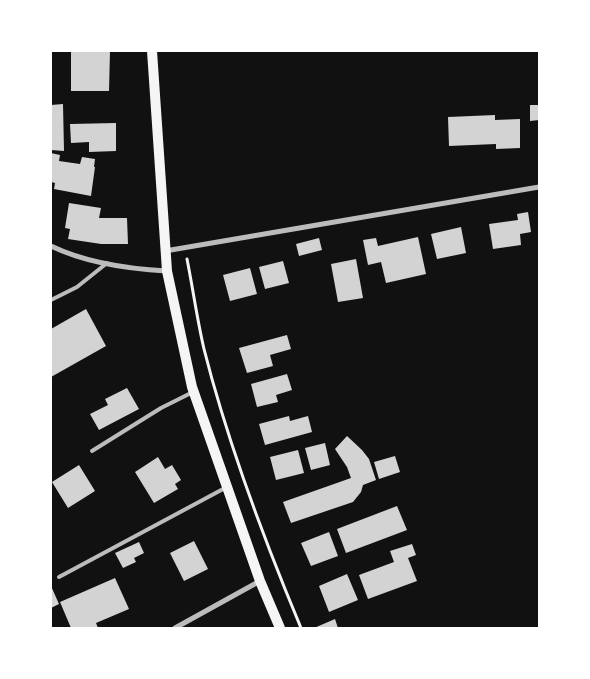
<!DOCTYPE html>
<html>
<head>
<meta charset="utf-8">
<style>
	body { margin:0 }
	#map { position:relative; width:590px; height:679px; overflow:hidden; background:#111; font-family:"PT Sans Narrow",sans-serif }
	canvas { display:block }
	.frame { position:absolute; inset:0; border:52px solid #fff; pointer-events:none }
</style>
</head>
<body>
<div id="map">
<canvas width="590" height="679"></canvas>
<div class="frame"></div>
</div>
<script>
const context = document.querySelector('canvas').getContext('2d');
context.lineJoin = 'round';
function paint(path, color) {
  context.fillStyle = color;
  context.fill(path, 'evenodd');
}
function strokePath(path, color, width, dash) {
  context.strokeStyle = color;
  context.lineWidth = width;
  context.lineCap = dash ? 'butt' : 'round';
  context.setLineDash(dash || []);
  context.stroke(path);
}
paint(new Path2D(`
	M 71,51 L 110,51 L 109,91 L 71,91 Z
	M 63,104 L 64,151 L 51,150 L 51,105 Z
	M 530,105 L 539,105 L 539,120 L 530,121 Z
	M 495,115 L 495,120 L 520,119 L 520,148 L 496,149 L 496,144 L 449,146 L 448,117 Z
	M 116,123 L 116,151 L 89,152 L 89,142 L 71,143 L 70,124 Z
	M 51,153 L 60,155 L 59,161 L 80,164 L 82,157 L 95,159 L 94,167 L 95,167 L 91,196 L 54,189 L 55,183 L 51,182 Z
	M 69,203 L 101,208 L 99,218 L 127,218 L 128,244 L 101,244 L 68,239 L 70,229 L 65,228 Z
	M 528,212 L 531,232 L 520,234 L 521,245 L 493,249 L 489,224 L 518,220 L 517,214 Z
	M 461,227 L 466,253 L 437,259 L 431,234 Z
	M 418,237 L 426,274 L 386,283 L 381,262 L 368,265 L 363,240 L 376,238 L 378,246 Z
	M 319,238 L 322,250 L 299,256 L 296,244 Z
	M 356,259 L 363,298 L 338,302 L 331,264 Z
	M 283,261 L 289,283 L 265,289 L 259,267 Z
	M 250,268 L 257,294 L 230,301 L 223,275 Z
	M 86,309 L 106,346 L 51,377 L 51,329 Z
	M 287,335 L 291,349 L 270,355 L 273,366 L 247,373 L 239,348 Z
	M 287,374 L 292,390 L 276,395 L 278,402 L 257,407 L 251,384 Z
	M 127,388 L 139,409 L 99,430 L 90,414 L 108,405 L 105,399 Z
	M 289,416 L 290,421 L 308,416 L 312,432 L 265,445 L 259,424 Z
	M 347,436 L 362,450 L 369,459 L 376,480 L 363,485 L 361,492 L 353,502 L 291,523 L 283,502 L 351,478 L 347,467 L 335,449 Z
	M 325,443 L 330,465 L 311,470 L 305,448 Z
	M 298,450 L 304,473 L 276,480 L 270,457 Z
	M 395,456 L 400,472 L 379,479 L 374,462 Z
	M 158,457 L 165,469 L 172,465 L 181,480 L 175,484 L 178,489 L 154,503 L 135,472 Z
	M 79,465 L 95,491 L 68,508 L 52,482 Z
	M 397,506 L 407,530 L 346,553 L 337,529 Z
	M 329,532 L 338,556 L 311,566 L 301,543 Z
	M 194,541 L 208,569 L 184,581 L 170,553 Z
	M 139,542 L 144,553 L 134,558 L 136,562 L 123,568 L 115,553 Z
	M 412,544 L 416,555 L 408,558 L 417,581 L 368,599 L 359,575 L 394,562 L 390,551 Z
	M 347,574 L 358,600 L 329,612 L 319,586 Z
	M 115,578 L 129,609 L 96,623 L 98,628 L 71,628 L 60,602 Z
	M 51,586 L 59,604 L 51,608 Z
	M 335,619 L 338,628 L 314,628 Z`), '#d3d3d3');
strokePath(new Path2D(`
	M 187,259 C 193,289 197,319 204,349 C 228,444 263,537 301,628`), '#f5f5f5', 3);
strokePath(new Path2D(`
	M 51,300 L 77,287 L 107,263
	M 92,451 L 161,408 L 193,392
	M 59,577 L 225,488`), '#bcbcbc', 4);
strokePath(new Path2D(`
	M 51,246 C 86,263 129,269 167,271
	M 165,251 L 539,187
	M 175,628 L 260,581`), '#bcbcbc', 5);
strokePath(new Path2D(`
	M 152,51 L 167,271 L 192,387 L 260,581 L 280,628`), '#f5f5f5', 10);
</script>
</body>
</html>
